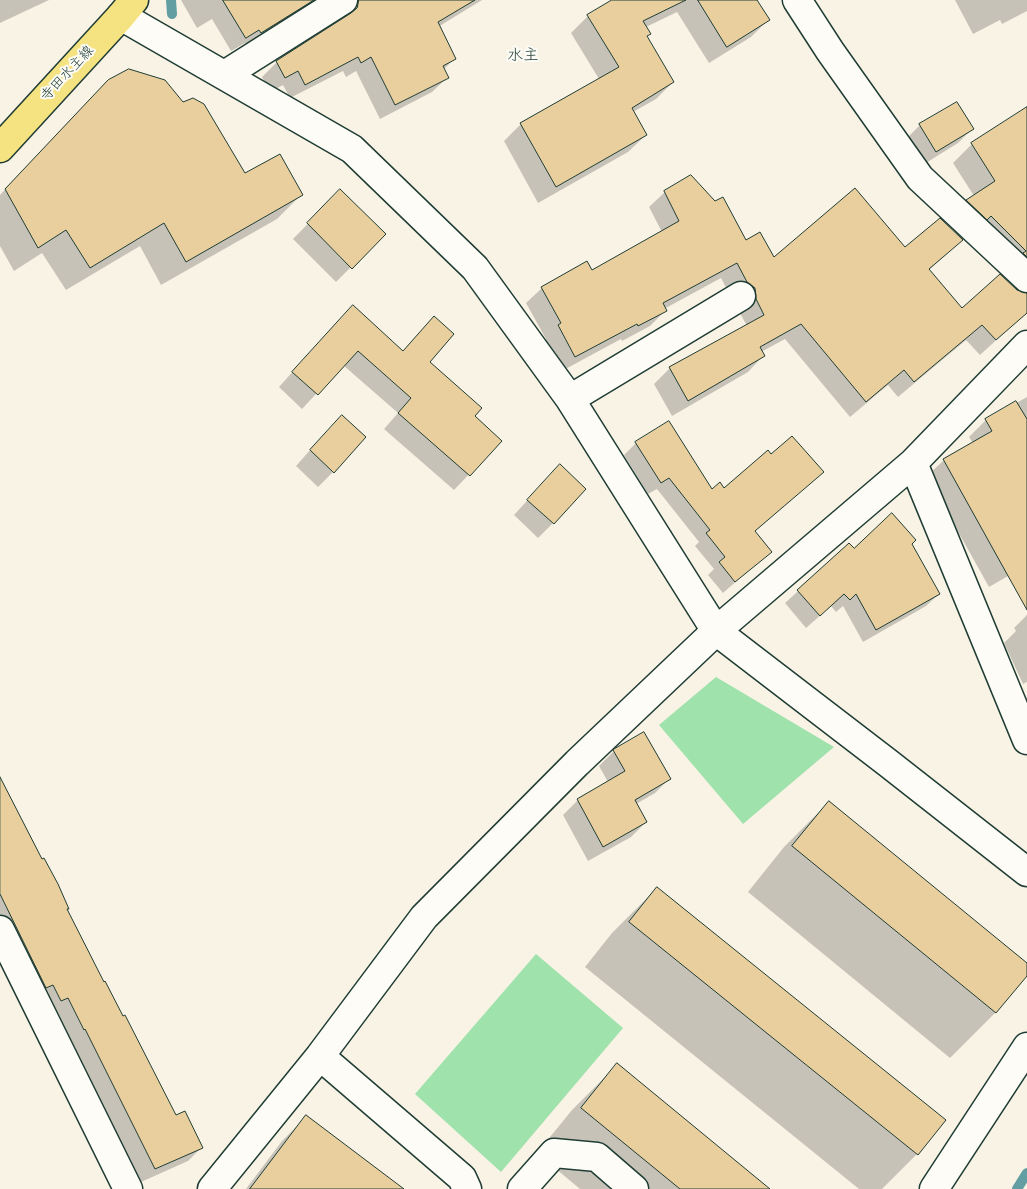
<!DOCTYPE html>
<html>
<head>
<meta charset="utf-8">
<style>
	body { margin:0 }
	canvas { display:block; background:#f9f3e5 }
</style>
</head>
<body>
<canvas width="1027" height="1189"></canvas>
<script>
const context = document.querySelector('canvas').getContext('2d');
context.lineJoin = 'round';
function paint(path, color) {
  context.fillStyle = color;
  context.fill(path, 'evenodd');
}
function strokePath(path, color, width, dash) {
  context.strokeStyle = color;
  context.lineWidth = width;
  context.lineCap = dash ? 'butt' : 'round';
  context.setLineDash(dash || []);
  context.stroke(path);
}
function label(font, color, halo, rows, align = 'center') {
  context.font = font + ' "Architects Daughter","Klee One",sans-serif';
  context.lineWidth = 4;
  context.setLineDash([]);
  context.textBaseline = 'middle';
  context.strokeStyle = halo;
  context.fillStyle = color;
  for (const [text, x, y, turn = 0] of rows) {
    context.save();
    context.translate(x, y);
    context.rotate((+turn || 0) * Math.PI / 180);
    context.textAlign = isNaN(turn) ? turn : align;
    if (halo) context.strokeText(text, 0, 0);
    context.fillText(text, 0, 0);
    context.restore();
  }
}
paint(new Path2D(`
	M 716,677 L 834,747 L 743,824 L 659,725 Z
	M 536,954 L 623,1028 L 501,1172 L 415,1094 Z`), '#9fe2ac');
paint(new Path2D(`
	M 0,0 L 49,0 L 0,23 Z
	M 181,0 L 314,0 L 303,11 L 247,46 L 245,43 L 231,51 L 212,19 L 197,28 Z
	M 391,0 L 482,0 L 438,27 L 454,59 L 443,70 L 447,78 L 432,92 L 380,119 L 356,71 L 346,77 L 343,71 L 290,98 L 283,85 L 270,92 L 262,77 L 277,62 Z
	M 614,0 L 756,0 L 768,20 L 751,37 L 709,63 L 677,12 L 646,27 L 650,33 L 646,37 L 673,82 L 656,99 L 633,112 L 646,135 L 628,152 L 538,203 L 504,141 L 521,124 L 599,79 L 571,33 L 588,16 Z
	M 955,0 L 1027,0 L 1027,11 L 1002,24 L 1000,20 L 973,34 Z
	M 108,81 L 245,174 L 301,195 L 277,219 L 161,285 L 140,246 L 66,290 L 42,253 L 14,271 L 0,246 L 0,195 Z
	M 957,103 L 973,128 L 958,143 L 921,166 L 905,140 L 920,125 Z
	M 1027,108 L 1027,278 L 948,220 L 967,201 L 974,196 L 953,163 L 972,144 Z
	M 340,191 L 384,234 L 336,282 L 293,239 Z
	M 665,192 L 774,259 L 905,249 L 962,240 L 929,270 L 962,310 L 1016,291 L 1027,294 L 1027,312 L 980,355 L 966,340 L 898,397 L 888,385 L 850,417 L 785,339 L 761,352 L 763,356 L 748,372 L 672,416 L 654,384 L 670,368 L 747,326 L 741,315 L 739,304 L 731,297 L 721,278 L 664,309 L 665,311 L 650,326 L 622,341 L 621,339 L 560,372 L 543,342 L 546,339 L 526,303 L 542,288 L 591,272 L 662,232 L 649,207 Z
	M 434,318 L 428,362 L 473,416 L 501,441 L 454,490 L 384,429 L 398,413 L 343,365 L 302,409 L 279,387 L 338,321 L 403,352 Z
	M 1027,397 L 1027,565 L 989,587 L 927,476 L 944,460 L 973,443 L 969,437 L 986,420 Z
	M 669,422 L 712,490 L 724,490 L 823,472 L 754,532 L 770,552 L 723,593 L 708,575 L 714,569 L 695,546 L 699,542 L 657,489 L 648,494 L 624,455 L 636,443 Z
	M 327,431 L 333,472 L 318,487 L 296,466 Z
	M 546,480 L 553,523 L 538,538 L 514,515 Z
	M 911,544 L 939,594 L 926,606 L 863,642 L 843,606 L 836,612 L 831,606 L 806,628 L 785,603 L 849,545 L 853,550 Z
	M 1027,615 L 1027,682 L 1023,684 L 1004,643 L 1016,631 L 1014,628 Z
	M 644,733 L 670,778 L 655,793 L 636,804 L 646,822 L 631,837 L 588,861 L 563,815 L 578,800 L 608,782 L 599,766 L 614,751 Z
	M 0,780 L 103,983 L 176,1116 L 201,1148 L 188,1161 L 141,1182 L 72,1042 L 70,1043 L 0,935 Z
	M 829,802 L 1027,965 L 1027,974 L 995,1013 L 950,1058 L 748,892 L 784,847 Z
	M 657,888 L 944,1120 L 917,1154 L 882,1189 L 859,1189 L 585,967 L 612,933 Z
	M 617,1065 L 768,1189 L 580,1189 L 537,1153 L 572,1110 Z
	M 307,1116 L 402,1189 L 246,1189 L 282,1141 Z`), '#0003');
strokePath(new Path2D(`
	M 171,0 L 172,14
	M 1017,1189 L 1027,1173`), '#629ea2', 10);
const building = new Path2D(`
	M 223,0 L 314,0 L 261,33 L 259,30 L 246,38 Z
	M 359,0 L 475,0 L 438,22 L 456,59 L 443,66 L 449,78 L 395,105 L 371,57 L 361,63 L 358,57 L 305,85 L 298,71 L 285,78 L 276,61 L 351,13 L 357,8 Z
	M 612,0 L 686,0 L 643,21 L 651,34 L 647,36 L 674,82 L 632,108 L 647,135 L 556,187 L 520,123 L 619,67 L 587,15 Z
	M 698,0 L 757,0 L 770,20 L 727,47 Z
	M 129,69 L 165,80 L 183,102 L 193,98 L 204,104 L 245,173 L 280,154 L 303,195 L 186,262 L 164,223 L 90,268 L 66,230 L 38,248 L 5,189 L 108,80 Z
	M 957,102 L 974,129 L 936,152 L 919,124 Z
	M 1027,107 L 1027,257 L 1023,253 L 1026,251 L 991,216 L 987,220 L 966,200 L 995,181 L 971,143 Z
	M 691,175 L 715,201 L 723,197 L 746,240 L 760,232 L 774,257 L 855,188 L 905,247 L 940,218 L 963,240 L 929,269 L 962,308 L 1000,274 L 1017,290 L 1027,293 L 1027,313 L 996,340 L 982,325 L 914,382 L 904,370 L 866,402 L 801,324 L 760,347 L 765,356 L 688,401 L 669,367 L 764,315 L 756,299 L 755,288 L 747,282 L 737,263 L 663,303 L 667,311 L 638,326 L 637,324 L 575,357 L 558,325 L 561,323 L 541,287 L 587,261 L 592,270 L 679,221 L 664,191 Z
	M 340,189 L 386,234 L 352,269 L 307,223 Z
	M 353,305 L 403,351 L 434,316 L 454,334 L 430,362 L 482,408 L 475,416 L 502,441 L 470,476 L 398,413 L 411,398 L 358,351 L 318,395 L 292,372 Z
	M 1016,401 L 1027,419 L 1027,610 L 943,459 L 992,431 L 985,419 Z
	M 342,415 L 366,437 L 334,473 L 310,450 Z
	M 669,421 L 712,489 L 720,482 L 724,488 L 768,450 L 771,454 L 792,436 L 824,472 L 755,531 L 772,552 L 735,582 L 719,562 L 725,557 L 706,533 L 710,530 L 669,478 L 661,483 L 635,442 Z
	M 560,464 L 586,489 L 554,524 L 527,500 Z
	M 892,513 L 916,540 L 912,544 L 940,594 L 876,630 L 856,594 L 850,600 L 844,594 L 820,616 L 797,590 L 849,543 L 854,548 Z
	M 644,732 L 671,779 L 635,800 L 647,822 L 603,847 L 577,799 L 625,771 L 613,750 Z
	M 0,777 L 42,859 L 44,858 L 58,884 L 69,909 L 67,909 L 104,982 L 105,981 L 123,1016 L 125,1015 L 176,1115 L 185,1111 L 203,1148 L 155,1169 L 85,1029 L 84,1030 L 68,998 L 61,1001 L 53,985 L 46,988 L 0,894 Z
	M 829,801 L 1027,963 L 1027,976 L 996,1013 L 792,846 Z
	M 657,887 L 946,1120 L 918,1155 L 629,922 Z
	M 617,1063 L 770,1189 L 680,1189 L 581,1108 Z
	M 306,1115 L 404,1189 L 250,1189 Z`);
paint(building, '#e9cf9e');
strokePath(building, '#1f3d34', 1);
const minor = new Path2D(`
	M 797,0 L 830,51 L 920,178 L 1027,278
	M 121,16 L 352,149 L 475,268 L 570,399 L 716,631 L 888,763 L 1027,872
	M 226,74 L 343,0
	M 570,399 L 741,296
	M 913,463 L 1027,740
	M 0,930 L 128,1189
	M 320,1056 L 462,1178 L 467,1189
	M 212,1189 L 320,1056 L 424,917 L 577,763 L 716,631 L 913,463 L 1027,345
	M 522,1189 L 554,1153 L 597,1157 L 634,1189
	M 934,1189 L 1027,1047`);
const major = new Path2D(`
	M 0,148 L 121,16 L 134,0`);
strokePath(minor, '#1f3d34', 31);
strokePath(major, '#1f3d34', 31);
strokePath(minor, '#fdfcf7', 28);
strokePath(major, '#f5e382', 28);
label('14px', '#1f3d34', '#fdfcf7', [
	["寺田水主線",68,74,-47]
]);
label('16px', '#1f3d34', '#fdfcf7', [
	["水主",523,57]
]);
</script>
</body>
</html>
